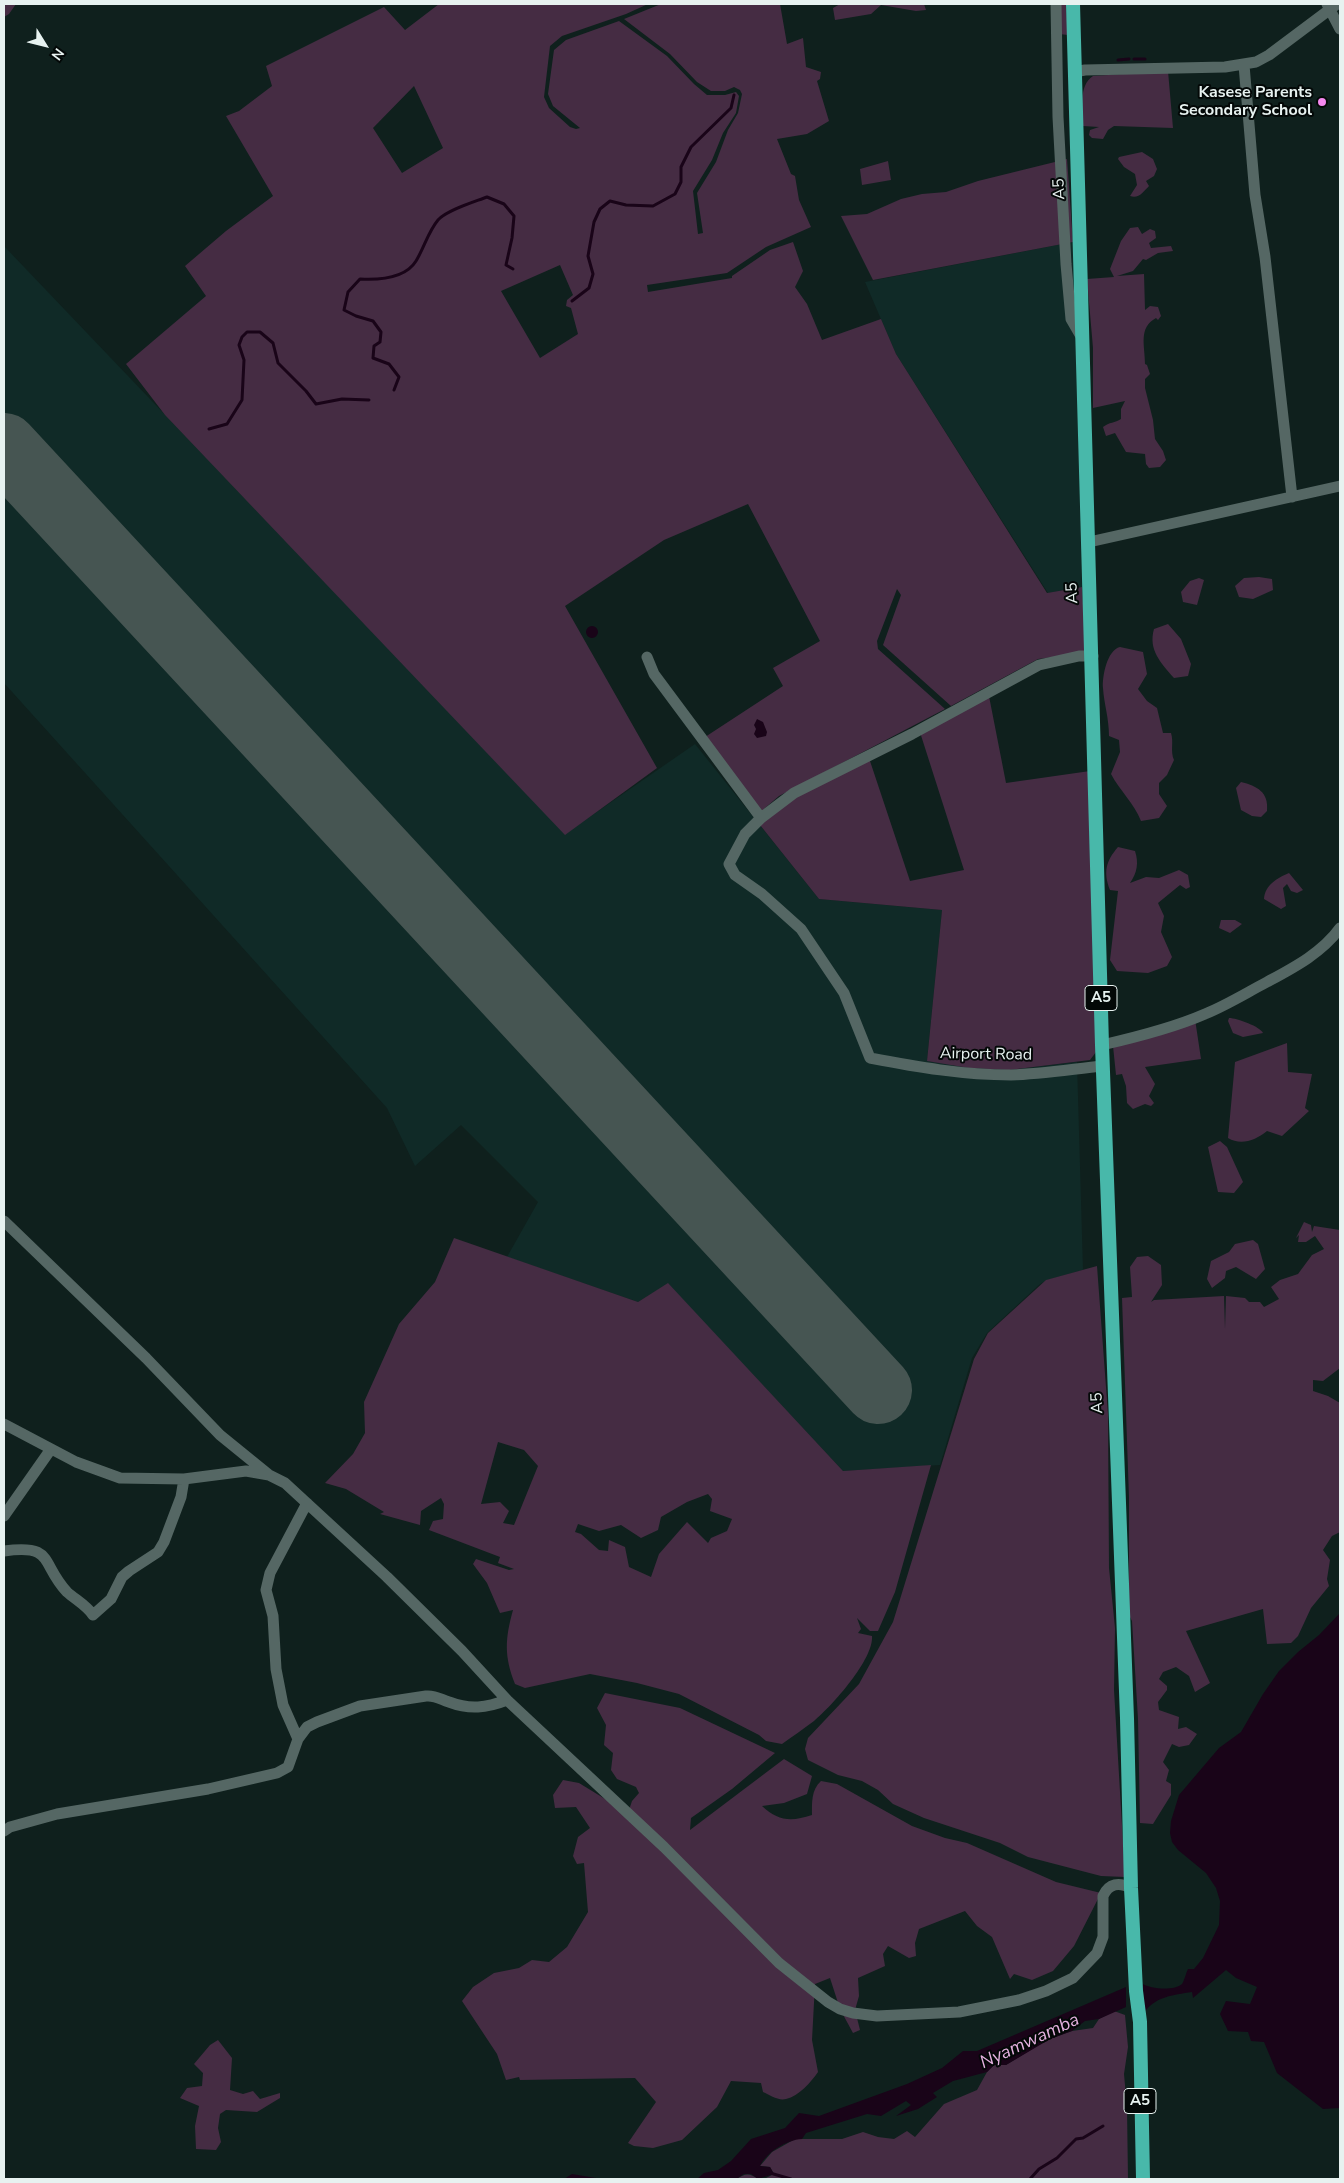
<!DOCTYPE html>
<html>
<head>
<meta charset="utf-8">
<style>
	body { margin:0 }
	#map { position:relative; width:1344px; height:2183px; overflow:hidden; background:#0f201d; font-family:"Nunito Sans",sans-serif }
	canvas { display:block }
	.frame { position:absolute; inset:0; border:5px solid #e7f2f0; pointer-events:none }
	.north { position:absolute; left:20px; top:20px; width:50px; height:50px; -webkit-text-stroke:4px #030807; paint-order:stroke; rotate:126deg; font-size:14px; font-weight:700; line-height:20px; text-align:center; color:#e7f2f0 }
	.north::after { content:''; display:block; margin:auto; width:18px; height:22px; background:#e7f2f0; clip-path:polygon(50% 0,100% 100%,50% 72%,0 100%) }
</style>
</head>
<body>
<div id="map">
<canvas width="1344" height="2183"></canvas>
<div class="frame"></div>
<div class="north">N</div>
</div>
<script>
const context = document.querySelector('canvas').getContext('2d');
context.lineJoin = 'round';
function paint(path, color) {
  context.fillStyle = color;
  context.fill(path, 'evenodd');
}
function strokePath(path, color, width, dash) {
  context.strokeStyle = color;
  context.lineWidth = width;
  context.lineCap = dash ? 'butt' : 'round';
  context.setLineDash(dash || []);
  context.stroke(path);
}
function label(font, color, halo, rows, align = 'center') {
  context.font = font + ' "Nunito Sans",sans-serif';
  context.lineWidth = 4;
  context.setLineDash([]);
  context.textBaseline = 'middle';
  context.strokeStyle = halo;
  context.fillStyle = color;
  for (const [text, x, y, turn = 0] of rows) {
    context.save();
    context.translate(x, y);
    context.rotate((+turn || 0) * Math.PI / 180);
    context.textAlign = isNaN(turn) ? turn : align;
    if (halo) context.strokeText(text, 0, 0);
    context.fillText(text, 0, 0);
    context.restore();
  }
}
paint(new Path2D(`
	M 1073,242 L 1082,587 L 1048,593 L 896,354 L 865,282 Z
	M 4,246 L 565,834 L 695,744 L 819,899 L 942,910 L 927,1061 L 1009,1070 L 1077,1062 L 1083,1270 L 1047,1280 L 1040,1284 L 987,1333 L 972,1358 L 940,1465 L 843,1471 L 668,1284 L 638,1302 L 507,1257 L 538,1202 L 461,1125 L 415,1166 L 387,1108 L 4,683 Z`), '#102a27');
paint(new Path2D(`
	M 4,4 L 16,4 L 9,14 L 4,17 Z
	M 439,4 L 648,4 L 626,14 L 562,36 L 550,46 L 544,97 L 549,108 L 570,127 L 576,129 L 580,128 L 553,106 L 548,94 L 554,50 L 566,40 L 619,21 L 667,56 L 694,84 L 707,95 L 725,95 L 736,92 L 739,96 L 736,113 L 723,133 L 712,160 L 693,191 L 698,234 L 703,233 L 697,193 L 716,162 L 728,130 L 738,113 L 742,94 L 740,90 L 734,87 L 725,91 L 711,91 L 697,82 L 670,54 L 624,19 L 661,4 L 780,4 L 787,44 L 803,38 L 806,67 L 821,72 L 820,79 L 817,81 L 829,121 L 807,134 L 777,139 L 791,174 L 795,176 L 799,200 L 811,227 L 766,247 L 727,273 L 647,285 L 648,292 L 732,278 L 732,276 L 770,250 L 793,242 L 803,271 L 795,287 L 807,304 L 822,340 L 881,319 L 896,354 L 1047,593 L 1082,587 L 1086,653 L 1038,659 L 951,706 L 883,645 L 901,595 L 897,589 L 877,641 L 878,649 L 945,709 L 779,796 L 758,814 L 702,739 L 783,686 L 773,668 L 820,641 L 748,504 L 664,540 L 565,606 L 657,768 L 565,835 L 165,415 L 126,364 L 206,296 L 185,266 L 226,231 L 273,196 L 226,116 L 239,111 L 272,86 L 266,66 L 384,7 L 405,30 ZM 414,86 L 443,148 L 402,173 L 373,128 ZM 560,265 L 573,295 L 567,300 L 566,306 L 571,308 L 578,334 L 540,358 L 501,291 Z
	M 840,4 L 924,4 L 926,10 L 916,11 L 881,5 L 871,14 L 835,20 L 833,8 Z
	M 1058,4 L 1066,4 L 1068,35 L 1059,34 Z
	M 1168,71 L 1173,128 L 1114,126 L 1108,130 L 1103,139 L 1092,138 L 1089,135 L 1090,130 L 1099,127 L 1083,126 C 1083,109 1078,86 1093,76 Z
	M 1142,152 L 1153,159 L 1157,169 L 1154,176 L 1146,181 L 1149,186 C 1143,192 1139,199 1130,196 L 1137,185 L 1135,174 L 1124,167 L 1118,159 L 1119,157 Z
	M 1067,159 L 1073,242 L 873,280 L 841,216 L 867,214 L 901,199 L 922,194 L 946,192 L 978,181 Z
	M 888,161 L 891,180 L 862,185 L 860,169 Z
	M 1138,227 L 1142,234 L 1150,229 L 1155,231 L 1156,238 L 1149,243 L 1151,248 L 1171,246 L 1173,251 L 1158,253 L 1146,260 L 1143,259 L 1133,271 L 1117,276 L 1144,274 L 1145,310 L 1150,306 L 1158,307 L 1161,316 L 1158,320 L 1156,318 C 1138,328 1145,345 1145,364 L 1147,365 L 1150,374 L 1145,379 L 1145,388 L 1153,420 L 1155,439 L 1163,451 L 1166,460 L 1160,467 L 1149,468 L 1146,464 L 1145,454 L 1126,452 L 1115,433 L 1106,436 L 1103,427 C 1109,422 1115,423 1121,419 L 1121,409 L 1125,401 L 1093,408 L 1093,348 L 1087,279 L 1114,277 L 1110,269 L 1121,241 L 1130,228 Z
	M 1259,577 L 1272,579 L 1273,590 L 1253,599 L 1239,597 L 1235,586 L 1244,578 Z
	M 1199,578 L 1204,580 L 1197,605 L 1183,602 L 1181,592 L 1190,581 Z
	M 1168,624 L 1181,639 L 1191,664 L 1188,676 L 1174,678 C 1161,663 1148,650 1154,629 Z
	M 1120,647 L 1143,652 L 1147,674 L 1138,689 L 1147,701 L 1157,708 L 1163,733 L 1171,733 C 1174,742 1170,751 1174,760 L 1167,775 L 1159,783 L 1159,794 L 1167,806 L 1159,818 L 1141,821 C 1134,803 1120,791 1111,774 L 1120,752 L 1119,740 L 1109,736 C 1109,718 1104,704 1103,688 C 1102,677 1107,650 1120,647 Z
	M 988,691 L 1006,783 L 1090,771 L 1096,1052 L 1090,1060 L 1009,1070 L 969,1068 L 927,1061 L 942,910 L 819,899 L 760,825 L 788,801 L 869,758 L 910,881 L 964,870 L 918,726 Z
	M 1241,782 C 1257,786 1269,792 1267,811 L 1261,817 L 1252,816 L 1241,810 L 1236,788 Z
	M 1118,847 L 1135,851 C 1139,863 1137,873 1130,883 L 1146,877 L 1159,878 L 1179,870 L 1188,875 L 1190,887 L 1186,889 L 1180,885 L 1158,903 L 1164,916 L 1161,932 L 1172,957 L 1167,966 L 1148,973 L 1117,971 L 1110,960 L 1118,891 L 1110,890 C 1103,872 1106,861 1118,847 Z
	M 1289,873 L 1303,890 L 1297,893 L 1291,891 L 1287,884 L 1283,888 L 1286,906 L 1281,909 L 1264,899 C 1265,885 1277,878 1289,873 Z
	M 1221,920 L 1235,920 L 1242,924 L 1230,933 L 1219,928 Z
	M 1229,1018 C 1237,1018 1261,1027 1263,1033 L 1243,1037 L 1233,1033 L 1228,1021 Z
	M 1195,1019 L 1201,1059 L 1145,1067 L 1155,1084 L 1149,1096 L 1154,1103 L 1151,1106 L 1145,1104 L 1133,1109 L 1127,1103 L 1126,1086 L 1122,1074 L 1116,1075 L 1113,1046 Z
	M 1287,1043 L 1288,1072 L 1312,1074 L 1305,1108 L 1309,1111 L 1282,1136 L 1267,1131 C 1256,1140 1241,1146 1228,1138 L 1235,1062 Z
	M 1220,1141 L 1227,1147 L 1243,1182 L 1234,1193 L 1218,1192 L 1208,1147 Z
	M 1304,1222 L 1311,1225 L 1312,1232 L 1314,1226 L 1340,1230 L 1340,1368 L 1323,1381 L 1313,1380 L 1313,1391 L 1328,1396 L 1340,1403 L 1340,1532 L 1332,1536 L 1323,1550 L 1330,1560 L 1327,1579 L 1329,1586 L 1311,1608 L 1298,1636 L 1291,1643 L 1267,1644 L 1263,1609 L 1186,1631 L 1210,1683 L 1195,1692 L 1189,1676 L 1176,1667 L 1163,1672 L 1159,1679 L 1167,1686 L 1167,1690 L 1158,1702 L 1159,1710 L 1179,1717 L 1178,1729 L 1186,1727 L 1197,1734 L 1189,1745 L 1179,1747 L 1172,1744 L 1163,1762 L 1169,1770 L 1166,1781 L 1171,1784 L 1171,1795 L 1153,1824 L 1140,1823 L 1138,1719 L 1132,1621 L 1129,1615 L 1129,1498 L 1122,1298 L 1132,1297 L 1130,1267 L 1137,1257 L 1148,1256 L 1161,1265 L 1162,1285 L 1151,1302 L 1154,1300 L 1224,1296 L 1225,1329 L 1226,1296 L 1245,1298 L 1249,1302 L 1260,1302 L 1264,1307 L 1279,1299 L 1271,1287 L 1280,1280 L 1298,1274 L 1312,1255 L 1324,1249 L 1315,1236 L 1306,1242 L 1298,1242 L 1299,1235 L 1296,1238 Z
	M 454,1238 L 638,1302 L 668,1283 L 843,1471 L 931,1465 L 895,1592 L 878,1631 L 870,1631 L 857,1618 L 861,1629 L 858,1633 L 872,1636 C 874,1659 832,1706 814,1721 C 803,1729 792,1737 782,1744 L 766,1741 L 759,1735 L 679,1694 L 637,1683 L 590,1674 L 525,1688 L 515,1684 C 504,1656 505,1639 513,1610 L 500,1613 L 487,1583 L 473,1564 L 476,1559 L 509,1570 L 514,1569 L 498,1563 L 500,1557 L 429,1530 L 433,1521 L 443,1519 L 444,1504 L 441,1498 L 421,1511 L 420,1525 L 380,1514 L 384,1512 L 346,1489 L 325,1483 L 353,1454 L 365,1433 L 364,1402 L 399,1324 L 435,1282 ZM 498,1442 L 524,1450 L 538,1466 L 514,1525 L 503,1523 L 509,1511 L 500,1502 L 481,1504 ZM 708,1494 L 712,1499 L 710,1511 L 732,1519 L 727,1531 L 711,1538 L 708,1543 L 687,1522 L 659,1554 L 651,1577 L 629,1567 L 625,1547 L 609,1540 L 608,1551 L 599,1550 L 581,1534 L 575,1532 L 578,1524 L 599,1531 L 621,1525 L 641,1538 L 658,1530 L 661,1517 L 687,1502 Z
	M 1253,1240 L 1258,1244 L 1265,1269 L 1256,1279 L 1236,1267 L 1226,1271 L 1225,1278 L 1212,1288 L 1207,1279 L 1211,1261 L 1229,1252 L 1235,1244 Z
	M 1097,1266 L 1108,1414 L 1109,1568 L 1115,1628 L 1114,1690 L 1125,1877 L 1101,1876 L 1028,1857 L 1000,1843 L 924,1818 L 893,1804 L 878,1790 L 862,1781 L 838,1775 L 808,1760 L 805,1749 L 808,1738 L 859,1684 L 893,1622 L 974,1359 L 988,1333 L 1046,1280 Z
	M 605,1693 L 680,1708 L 775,1753 L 732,1789 L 691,1818 L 690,1830 L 784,1759 L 812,1776 L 807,1794 L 784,1803 L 762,1806 C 778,1821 791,1822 812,1815 C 812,1803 811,1790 821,1781 L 837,1784 L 912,1826 L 945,1838 L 967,1843 L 1056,1882 L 1101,1893 L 1074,1946 L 1053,1971 L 1032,1980 L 1014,1974 L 1010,1979 L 992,1937 L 977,1926 L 965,1911 L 919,1929 L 915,1943 L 916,1956 L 909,1958 L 888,1946 L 883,1954 L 885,1966 L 858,1978 L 859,1996 L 855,2010 L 860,2030 L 853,2033 L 840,2009 L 830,1978 L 815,1984 L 812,2040 L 818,2072 C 811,2082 799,2096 786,2099 C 778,2101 770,2095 763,2092 L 761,2083 L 731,2081 L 717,2107 L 682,2140 L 653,2148 L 634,2146 L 628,2143 L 656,2102 L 635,2078 L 520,2080 L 519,2077 L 506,2080 L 497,2054 L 462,2001 L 473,1987 L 494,1973 L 519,1968 L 532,1960 L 549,1962 L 567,1947 L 588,1912 L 584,1863 L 577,1864 L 573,1856 L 578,1837 L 590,1828 L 576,1807 L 555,1808 L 553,1795 L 563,1780 L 579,1783 L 628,1813 L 632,1801 L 639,1793 L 636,1787 L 617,1779 L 611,1770 L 613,1753 L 604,1745 L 606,1725 L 597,1708 Z
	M 1114,2011 L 1125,2015 L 1128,2047 L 1124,2074 L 1127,2108 L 1128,2179 L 737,2179 C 745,2173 750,2173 758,2179 L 766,2178 L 774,2174 L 770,2167 L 760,2166 L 772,2152 L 795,2139 L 842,2139 L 863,2132 L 878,2137 L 894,2139 L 907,2131 L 915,2137 L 944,2104 L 977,2090 L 987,2072 L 994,2065 L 1006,2065 L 1047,2040 L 1072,2031 L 1093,2028 L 1099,2019 Z
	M 218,2040 L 232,2058 L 230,2090 L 243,2094 L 253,2091 L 260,2099 L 280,2093 L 280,2098 L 257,2112 L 226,2110 L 220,2114 L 218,2128 L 221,2142 L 216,2150 L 196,2149 L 195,2126 L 199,2106 L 180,2098 L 187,2088 L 202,2086 L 203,2073 L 194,2064 L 210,2045 Z`), '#452c43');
paint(new Path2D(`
	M586 632a6 6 0 1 1 12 0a6 6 0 1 1-12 0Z
	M 757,719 L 763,722 L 767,732 L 766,736 L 757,738 L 754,734 L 756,729 L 754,725 Z
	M 1340,1613 L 1340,2108 L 1323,2109 L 1277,2073 L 1264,2042 L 1251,2041 L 1248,2032 L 1228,2031 L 1220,2014 L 1226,2001 L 1250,2004 L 1257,1987 L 1236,1978 L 1226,1970 L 1193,1998 L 1192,1992 C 1173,1995 1154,1997 1144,2013 L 1143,1984 C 1150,1989 1175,1991 1182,1984 C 1184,1981 1186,1973 1188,1969 L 1194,1969 L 1203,1958 L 1219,1925 L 1220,1901 L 1216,1888 L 1206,1873 L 1178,1850 L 1172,1842 L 1170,1833 L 1171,1821 L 1179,1795 L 1219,1748 L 1241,1732 L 1263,1694 L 1279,1671 L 1298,1652 L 1319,1635 Z
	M 1126,1987 L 1126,2007 L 1099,2019 L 1085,2021 L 1072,2031 L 1050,2039 L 1006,2065 L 994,2065 L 987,2072 L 953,2081 L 933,2093 L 937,2097 L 918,2109 L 896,2116 L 911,2105 L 906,2101 L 881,2116 L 867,2114 L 806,2133 L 802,2139 C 786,2140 767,2152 760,2166 L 770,2167 L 774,2174 L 758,2179 L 751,2174 L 744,2174 L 736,2179 L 697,2179 L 704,2173 L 718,2170 L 731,2161 L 751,2139 L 785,2128 L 799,2113 L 819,2116 L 907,2084 L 942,2068 L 963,2051 L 977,2051 Z
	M 572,2174 L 602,2179 L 564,2179 Z`), '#190418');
strokePath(new Path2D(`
	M 1134,59 L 1145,59
	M 1118,60 L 1129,59
	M 572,301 L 589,288 L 593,274 L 588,256 L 594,222 L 600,209 L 610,201 L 626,205 L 653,206 L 675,194 L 681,182 L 681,167 L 691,147 L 731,108 L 734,95
	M 394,390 L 399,377 L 389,364 L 373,358 L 374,346 L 380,342 L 381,332 L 373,321 L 356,316 L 344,310 L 348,292 L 360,279 C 379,280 405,279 416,261 C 424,248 428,232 438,220 C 447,210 474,202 487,197 L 504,204 L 514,216 L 512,238 L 506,265 L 513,269
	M 209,429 L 227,424 L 242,400 L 244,360 L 239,345 L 242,337 L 247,332 L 260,332 L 273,343 L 278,363 L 306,391 L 316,404 L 342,399 L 369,400
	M 770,2173 L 791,2179
	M 1030,2179 L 1039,2169 L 1057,2158 L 1076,2139 L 1083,2138 L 1103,2126`), '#190418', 3);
strokePath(new Path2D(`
	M 4,447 L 878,1390`), '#465552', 68);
strokePath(new Path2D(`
	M 1056,4 L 1058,117 L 1066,264 L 1071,319 L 1082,338
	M 1327,4 L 1340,29
	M 1244,65 L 1255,195 L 1265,257 L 1292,497
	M 1074,72 L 1085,70 L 1225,67 L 1256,62 L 1269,55 L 1337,4
	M 1089,542 L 1340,486
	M 1093,656 L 1079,656 L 1039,665 L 912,734 L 794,793 L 761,818 L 745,834 L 729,864 L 735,875 L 762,894 L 801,929 L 844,993 L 870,1058 C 917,1067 963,1075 1011,1075 C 1042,1074 1073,1069 1103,1066
	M 647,657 L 654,674 L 761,818
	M 1102,1045 C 1137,1037 1173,1028 1205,1014 C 1227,1005 1246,993 1267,982 C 1293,968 1322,953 1340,928
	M 4,1221 L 146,1358 L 220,1435 L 268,1474
	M 4,1424 L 76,1462 L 120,1478 L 184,1479 L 246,1471 L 269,1475 L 285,1483 L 387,1577 L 462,1651 L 507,1700 L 664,1847 L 779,1963 L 828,2002 L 840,2009 L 853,2013 L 877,2016 L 959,2012 L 1019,2000 L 1046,1991 L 1073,1978 L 1097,1953 L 1103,1937 L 1103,1896 C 1109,1883 1119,1882 1131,1888
	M 4,1516 L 51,1449
	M 4,1551 C 55,1544 40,1563 67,1592 C 76,1600 86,1605 93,1615 L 111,1599 L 122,1577 L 129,1571 L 158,1552 L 164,1542 L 181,1497 L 184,1479
	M 298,1739 L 283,1705 L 276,1669 L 273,1616 L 266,1590 L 270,1573 L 307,1503
	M 4,1831 L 10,1827 L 57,1814 L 208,1789 L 277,1773 L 288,1767 L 298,1739 L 307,1727 L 317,1722 L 360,1706 L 426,1696 C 435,1695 440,1699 449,1702 C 470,1710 486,1708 507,1700`), '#556764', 11);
strokePath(new Path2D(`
	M 1073,4 L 1102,1045 L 1127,1718 L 1131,1888 L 1136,1991 L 1140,2022 L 1143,2179`), '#48b8aa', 14);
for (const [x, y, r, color] of [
	[1322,102,5,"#f589ef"]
]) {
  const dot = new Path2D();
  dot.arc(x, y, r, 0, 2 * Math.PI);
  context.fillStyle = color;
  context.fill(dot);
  strokePath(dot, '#030807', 2);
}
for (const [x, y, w] of [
	[1101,998,32],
	[1140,2101,32]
]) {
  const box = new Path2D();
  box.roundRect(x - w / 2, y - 12.5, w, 25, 4);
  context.fillStyle = '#030807';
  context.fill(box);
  strokePath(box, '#e7f2f0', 1);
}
label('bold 15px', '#e7f2f0', null, [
	["A5",1101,998],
	["A5",1140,2101]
]);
label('bold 16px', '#e7f2f0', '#030807', [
	["Kasese Parents",1312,93],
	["Secondary School",1312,111]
], 'right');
label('16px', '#e7f2f0', '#030807', [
	["A5",1060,189,-92],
	["A5",1073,593,-92],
	["Airport Road",986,1055,1],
	["A5",1098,1403,-92]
]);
label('italic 18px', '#e4b1df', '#030807', [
	["Nyamwamba",1030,2042,-25]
]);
</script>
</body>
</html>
